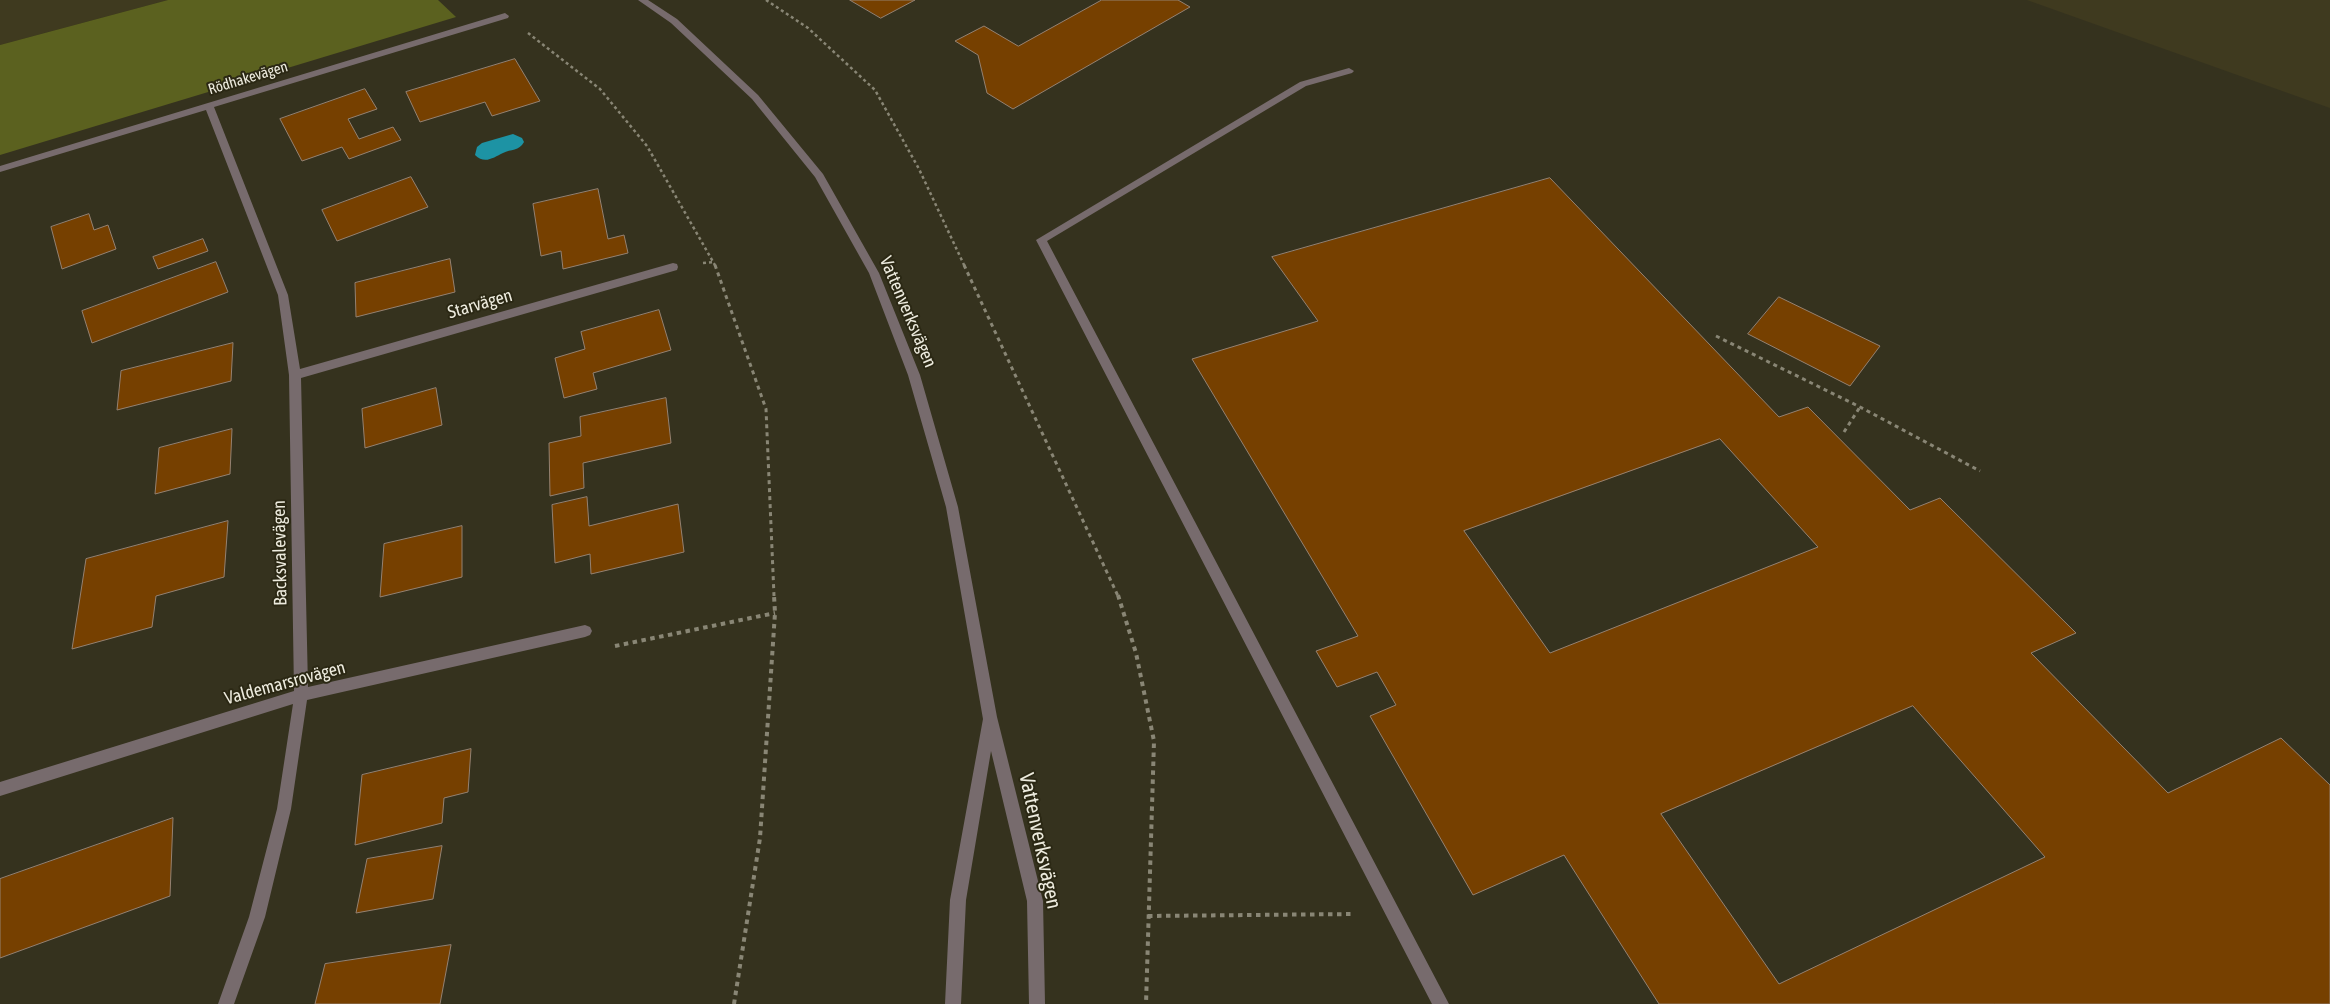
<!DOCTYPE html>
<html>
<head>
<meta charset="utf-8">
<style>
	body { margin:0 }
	canvas { display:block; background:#35321e }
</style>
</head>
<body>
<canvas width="2330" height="1004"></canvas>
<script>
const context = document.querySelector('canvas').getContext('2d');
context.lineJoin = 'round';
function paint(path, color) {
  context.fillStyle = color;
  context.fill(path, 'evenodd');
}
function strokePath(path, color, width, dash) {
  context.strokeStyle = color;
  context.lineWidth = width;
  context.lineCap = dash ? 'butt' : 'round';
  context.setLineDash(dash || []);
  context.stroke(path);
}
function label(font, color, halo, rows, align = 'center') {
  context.font = font + ' "Asap Condensed",sans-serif';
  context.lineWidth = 4;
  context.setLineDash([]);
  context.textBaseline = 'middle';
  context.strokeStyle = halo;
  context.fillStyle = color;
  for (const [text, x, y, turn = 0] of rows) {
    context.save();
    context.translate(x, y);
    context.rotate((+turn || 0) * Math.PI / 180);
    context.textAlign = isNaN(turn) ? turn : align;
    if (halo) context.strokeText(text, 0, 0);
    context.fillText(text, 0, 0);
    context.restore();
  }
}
paint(new Path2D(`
	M 0,0 L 168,0 L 0,45 Z
	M 2027,0 L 2330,0 L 2330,108 Z`), '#3f3a1f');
paint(new Path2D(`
	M 168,0 L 438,0 L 456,17 L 0,155 L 0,45 Z`), '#5b611f');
paint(new Path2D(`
	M 513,134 L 522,138 L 524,142 C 519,151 511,149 503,153 C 494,157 485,165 475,155 L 477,147 L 482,143 Z`), '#1d93a4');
const building = new Path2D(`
	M 850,0 L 915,0 L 881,18 Z
	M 1102,0 L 1178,0 L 1190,7 L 1013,109 L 987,93 L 978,55 L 955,41 L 984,26 L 1018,46 Z
	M 515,59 L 540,101 L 492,116 L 485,102 L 420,122 L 406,92 Z
	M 365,89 L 377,109 L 348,119 L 359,139 L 393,127 L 401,140 L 349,159 L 342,147 L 302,161 L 280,119 Z
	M 411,177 L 428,207 L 337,241 L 322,210 Z
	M 1550,178 L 1779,417 L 1808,407 L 1910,510 L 1940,498 L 2076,633 L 2031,653 L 2168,793 L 2281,738 L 2330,785 L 2330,1004 L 1659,1004 L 1564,855 L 1473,895 L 1370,716 L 1396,705 L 1377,672 L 1337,687 L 1316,651 L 1358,636 L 1192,359 L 1318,321 L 1272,257 ZM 1720,439 L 1818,547 L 1550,653 L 1464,531 ZM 1913,706 L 2045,857 L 1779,984 L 1661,814 Z
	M 598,189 L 608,239 L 624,235 L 628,253 L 563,269 L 561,251 L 541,256 L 533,204 Z
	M 89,214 L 94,230 L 108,225 L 116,249 L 62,269 L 51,227 Z
	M 203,239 L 208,251 L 158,269 L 153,257 Z
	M 450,259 L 455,292 L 356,317 L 355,283 Z
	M 216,262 L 228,292 L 92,343 L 82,311 Z
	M 1779,297 L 1880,346 L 1850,386 L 1748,334 Z
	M 659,310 L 671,350 L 593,373 L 597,389 L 564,398 L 555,358 L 585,349 L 581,332 Z
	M 233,343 L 231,381 L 117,410 L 121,371 Z
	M 436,388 L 442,425 L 365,448 L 362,409 Z
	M 666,398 L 671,443 L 583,463 L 584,488 L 550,496 L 549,443 L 581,436 L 580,417 Z
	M 232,429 L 230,474 L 155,494 L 159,448 Z
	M 587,497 L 589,526 L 678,504 L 684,552 L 591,574 L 590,554 L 555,563 L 552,505 Z
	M 228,521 L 224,577 L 156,596 L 152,627 L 72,649 L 86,559 Z
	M 462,526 L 462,577 L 380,597 L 384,544 Z
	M 471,749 L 468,792 L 444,798 L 442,823 L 355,845 L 362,775 Z
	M 173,818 L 170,896 L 0,958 L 0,879 Z
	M 442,846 L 433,899 L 356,913 L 367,859 Z
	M 451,945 L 440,1004 L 315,1004 L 325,964 Z`);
paint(building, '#764000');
strokePath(building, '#948171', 1);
strokePath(new Path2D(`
	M 766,0 L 808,28 L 875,90 L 919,169 L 965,267
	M 528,33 L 600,89 L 647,146 L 716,267
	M 703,263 L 714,262`), '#898675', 2.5, [3, 3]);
strokePath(new Path2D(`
	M 715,265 L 766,409 L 774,596
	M 964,265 L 1118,596
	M 1716,336 L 1860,407 L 1980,471
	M 1844,432 L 1860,407`), '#898675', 3, [4, 4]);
strokePath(new Path2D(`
	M 1118,595 L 1136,653 L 1154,741 L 1146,1004
	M 615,646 L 775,613
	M 1148,916 L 1355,914
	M 734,1004 L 760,838 L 775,613 L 774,595`), '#898675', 4, [4.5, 4.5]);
paint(new Path2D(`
	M 1349,68 L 1354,71 L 1352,73 L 1306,86 L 1047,241 L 1449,1004 L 1432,1004 L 1036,240 L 1300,82 Z`), '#776b6d');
paint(new Path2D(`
	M 505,13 L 509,16 L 508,18 L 214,107 L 288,295 L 300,369 L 673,263 L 677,264 L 678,267 L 677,270 L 301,378 L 308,687 L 585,625 L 590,627 L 592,631 L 590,635 L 585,637 L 307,700 L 291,809 L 265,917 L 234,1004 L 218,1004 L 249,917 L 277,809 L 293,704 L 0,796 L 0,782 L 294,691 L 289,375 L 278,295 L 206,110 L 0,172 L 0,166 Z`), '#776b6d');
paint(new Path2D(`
	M 638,0 L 648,0 L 677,19 L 758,95 L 823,174 L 879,273 L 920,375 L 958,507 L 997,717 L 1043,901 L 1045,1004 L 1029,1004 L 1027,901 L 991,751 L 966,900 L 961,1004 L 945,1004 L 950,900 L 983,719 L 946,507 L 908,375 L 869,273 L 815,177 L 752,99 L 671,23 Z`), '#776b6d');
label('15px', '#edebde', '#2b2814', [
	["Rödhakevägen",248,78,-17]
]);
label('18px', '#edebde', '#2b2814', [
	["Starvägen",480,304,-16],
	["Vattenverksvägen",908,312,67],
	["Backsvalevägen",280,553,-91],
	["Valdemarsrovägen",285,683,-15]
]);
label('21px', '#edebde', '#2b2814', [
	["Vattenverksvägen",1040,841,78]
]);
</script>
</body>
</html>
